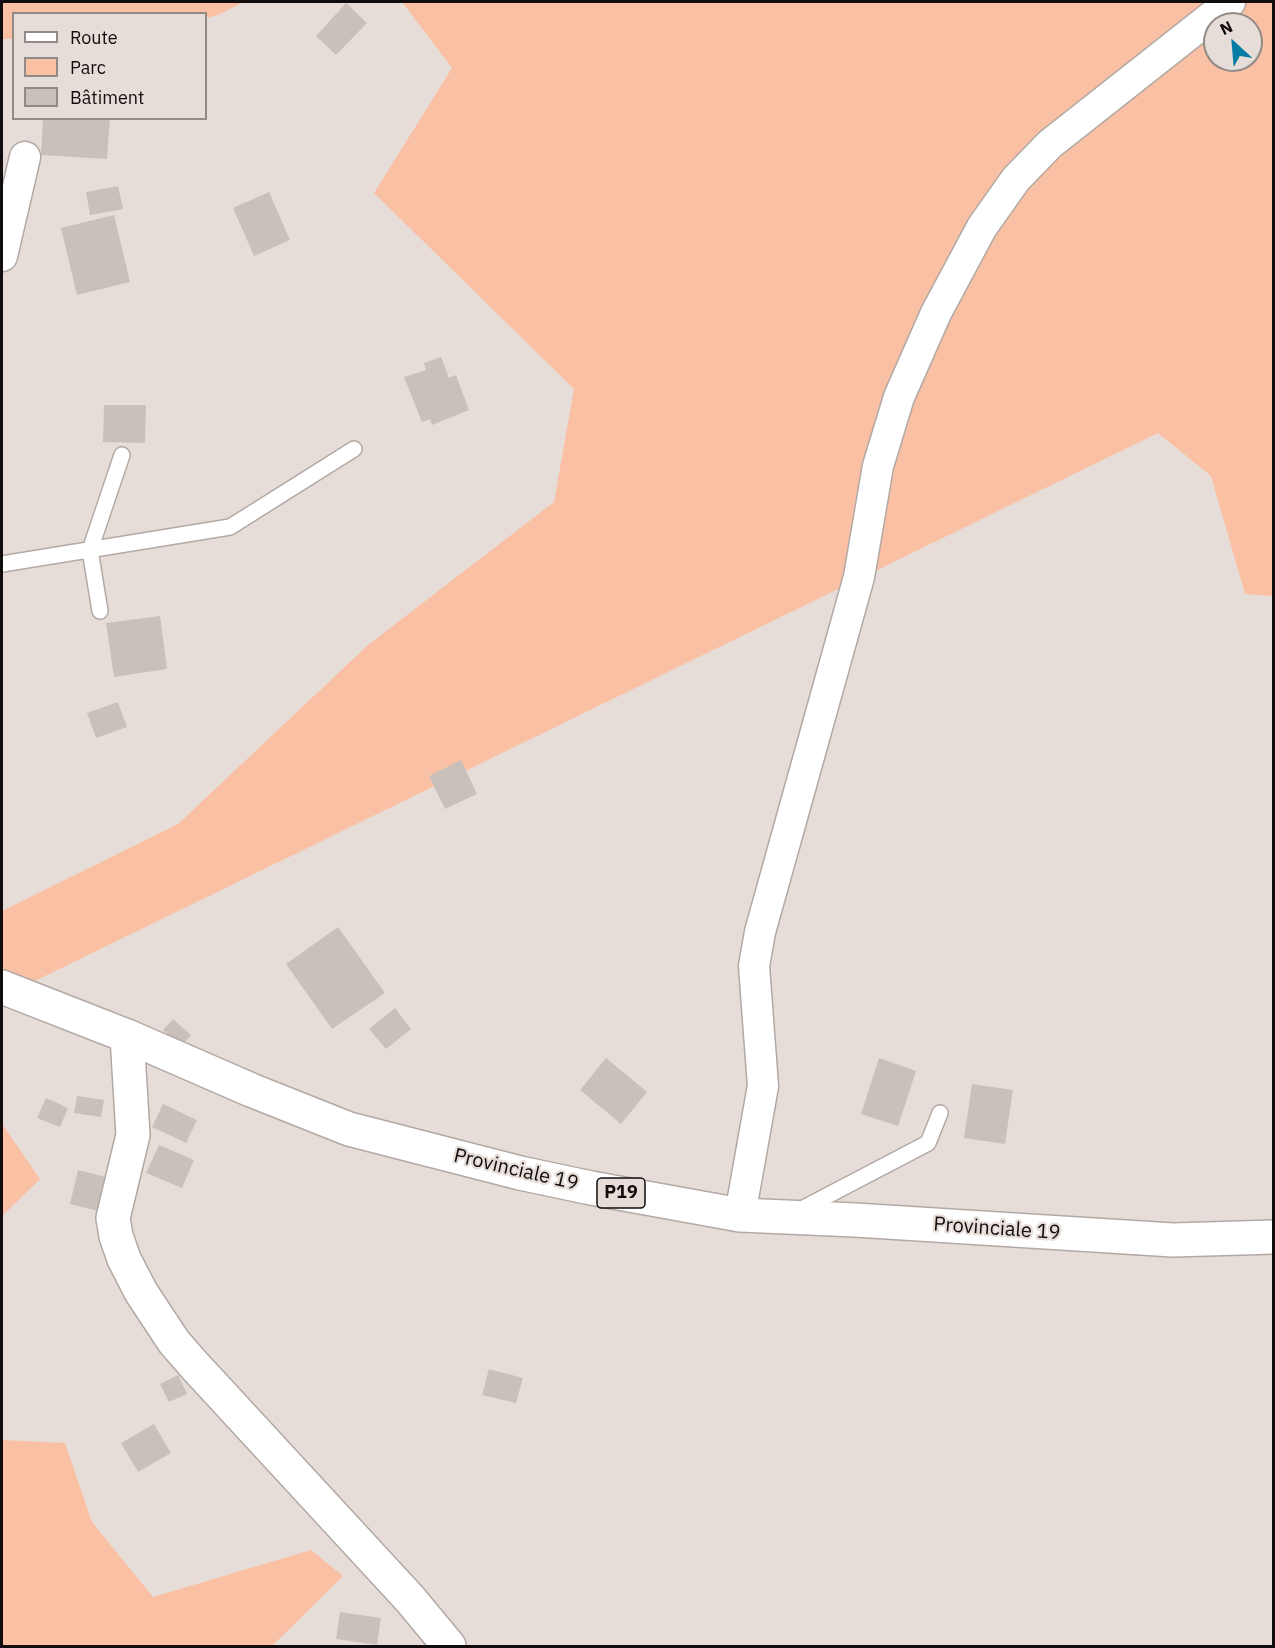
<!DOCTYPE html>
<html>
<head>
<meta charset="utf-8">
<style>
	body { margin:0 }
	#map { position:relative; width:1275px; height:1648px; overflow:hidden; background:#e7ddd8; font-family:"IBM Plex Sans",sans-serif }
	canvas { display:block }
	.frame { position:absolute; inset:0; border:3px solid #110d0c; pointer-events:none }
	.legend { position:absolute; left:12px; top:12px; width:195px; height:108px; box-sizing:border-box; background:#e7ddd8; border:2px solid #918a86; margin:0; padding:8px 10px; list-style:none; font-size:18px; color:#110d0c }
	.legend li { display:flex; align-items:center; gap:12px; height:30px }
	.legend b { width:30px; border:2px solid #918a86 }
	.north { position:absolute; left:1203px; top:12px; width:60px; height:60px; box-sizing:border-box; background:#e7ddd8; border:2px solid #918a86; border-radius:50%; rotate:334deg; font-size:16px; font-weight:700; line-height:24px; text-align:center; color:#110d0c }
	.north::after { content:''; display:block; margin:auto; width:21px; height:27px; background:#077ca4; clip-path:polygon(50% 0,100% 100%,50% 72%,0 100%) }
</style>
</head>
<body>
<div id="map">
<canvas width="1275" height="1648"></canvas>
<div class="frame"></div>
<ul class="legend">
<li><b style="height:8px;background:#fff"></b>Route</li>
<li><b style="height:16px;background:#fac0a4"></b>Parc</li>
<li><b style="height:16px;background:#c9c0bb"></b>Bâtiment</li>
</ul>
<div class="north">N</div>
</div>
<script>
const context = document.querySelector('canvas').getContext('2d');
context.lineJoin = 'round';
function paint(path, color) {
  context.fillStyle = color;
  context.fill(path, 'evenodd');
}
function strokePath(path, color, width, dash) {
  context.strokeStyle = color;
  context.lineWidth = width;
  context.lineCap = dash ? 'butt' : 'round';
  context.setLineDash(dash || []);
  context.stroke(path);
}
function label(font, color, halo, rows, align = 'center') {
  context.font = font + ' "IBM Plex Sans",sans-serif';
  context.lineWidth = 4.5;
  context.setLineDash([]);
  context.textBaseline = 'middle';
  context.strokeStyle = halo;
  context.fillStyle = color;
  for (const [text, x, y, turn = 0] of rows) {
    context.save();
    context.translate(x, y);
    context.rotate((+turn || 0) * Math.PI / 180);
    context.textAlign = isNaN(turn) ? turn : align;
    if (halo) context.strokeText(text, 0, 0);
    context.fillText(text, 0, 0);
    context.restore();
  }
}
paint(new Path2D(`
	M 2,2 L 244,2 L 218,15 L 206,18 L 206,14 L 14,14 L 13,39 L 2,39 Z
	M 402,2 L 1273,2 L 1273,596 L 1245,594 L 1211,476 L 1158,433 L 2,997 L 2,911 L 178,824 L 368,645 L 554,502 L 574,389 L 374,193 L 452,68 ZM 1215,24 L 1251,24 L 1251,60 L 1215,60 Z
	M 2,1124 L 40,1179 L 2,1216 Z
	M 2,1440 L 65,1443 L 92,1522 L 153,1597 L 311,1550 L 343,1576 L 272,1646 L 2,1646 Z`), '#fac0a4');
paint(new Path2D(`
	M 346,3 L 367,23 L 336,55 L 316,36 Z
	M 43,118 L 110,118 L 107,159 L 41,155 Z
	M 118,186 L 123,209 L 90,215 L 86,192 Z
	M 269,192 L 290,240 L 254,256 L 233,208 Z
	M 114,215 L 130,282 L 77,295 L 61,228 Z
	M 441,357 L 449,378 L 456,375 L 469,410 L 432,425 L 430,419 L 422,422 L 404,377 L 426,370 L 424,363 Z
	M 104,405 L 146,405 L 145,443 L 103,442 Z
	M 160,616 L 167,669 L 114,677 L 106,623 Z
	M 118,702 L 127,727 L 96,738 L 87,713 Z
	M 461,760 L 477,794 L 445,809 L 429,776 Z
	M 338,927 L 385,993 L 332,1029 L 286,964 Z
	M 395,1008 L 411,1029 L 386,1049 L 369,1029 Z
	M 173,1019 L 191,1035 L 181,1046 L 163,1030 Z
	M 606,1058 L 647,1092 L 621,1124 L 580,1090 Z
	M 879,1058 L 916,1071 L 898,1126 L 861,1114 Z
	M 972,1084 L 1013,1090 L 1005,1144 L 964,1138 Z
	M 77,1096 L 104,1100 L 101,1117 L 74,1113 Z
	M 46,1098 L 68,1108 L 60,1127 L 37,1118 Z
	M 163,1104 L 197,1120 L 186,1143 L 152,1127 Z
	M 159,1145 L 194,1160 L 182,1188 L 146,1173 Z
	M 78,1170 L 106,1177 L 98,1211 L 70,1204 Z
	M 489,1369 L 523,1378 L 516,1403 L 482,1395 Z
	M 178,1375 L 187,1394 L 169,1402 L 160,1384 Z
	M 154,1424 L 171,1453 L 138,1472 L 121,1443 Z
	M 340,1612 L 381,1618 L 377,1645 L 336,1639 Z`), '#c9c0bb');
const service = new Path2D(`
	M 2,564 L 230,527 L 354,449
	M 100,611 L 90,550 L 122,455
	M 800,1210 L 928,1143 L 940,1113`);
const minor = new Path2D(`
	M 2,256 L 25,157
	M 740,1215 L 763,1086 L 754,966 L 760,932 L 859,577 L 878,466 L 899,397 L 936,313 L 982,227 L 1016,179 L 1050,144 L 1230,2`);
const tertiary = new Path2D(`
	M 127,1036 L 133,1135 L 113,1218 L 116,1236 L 124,1259 L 141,1292 L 174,1342 L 195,1366 L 410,1599 L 449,1646`);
const primary = new Path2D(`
	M 2,987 L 127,1036 L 251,1090 L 349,1129 L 520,1173 L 591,1188 L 740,1215 L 855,1220 L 1173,1240 L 1274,1237`);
strokePath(service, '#b2a9a4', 18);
strokePath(minor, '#b2a9a4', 33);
strokePath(tertiary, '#b2a9a4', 36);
strokePath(primary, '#b2a9a4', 36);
strokePath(service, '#fff', 15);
strokePath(minor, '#fff', 30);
strokePath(tertiary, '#fff', 33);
strokePath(primary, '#fff', 33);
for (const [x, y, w] of [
	[621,1193,48]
]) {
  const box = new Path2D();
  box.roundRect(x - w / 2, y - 15, w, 30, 4.5);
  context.fillStyle = '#e7ddd8';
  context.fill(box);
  strokePath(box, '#110d0c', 1.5);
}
label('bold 18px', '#110d0c', null, [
	["P19",621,1193]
]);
label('20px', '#110d0c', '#e7ddd8', [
	["Provinciale 19",516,1170,13],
	["Provinciale 19",997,1229,4]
]);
</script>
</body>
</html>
